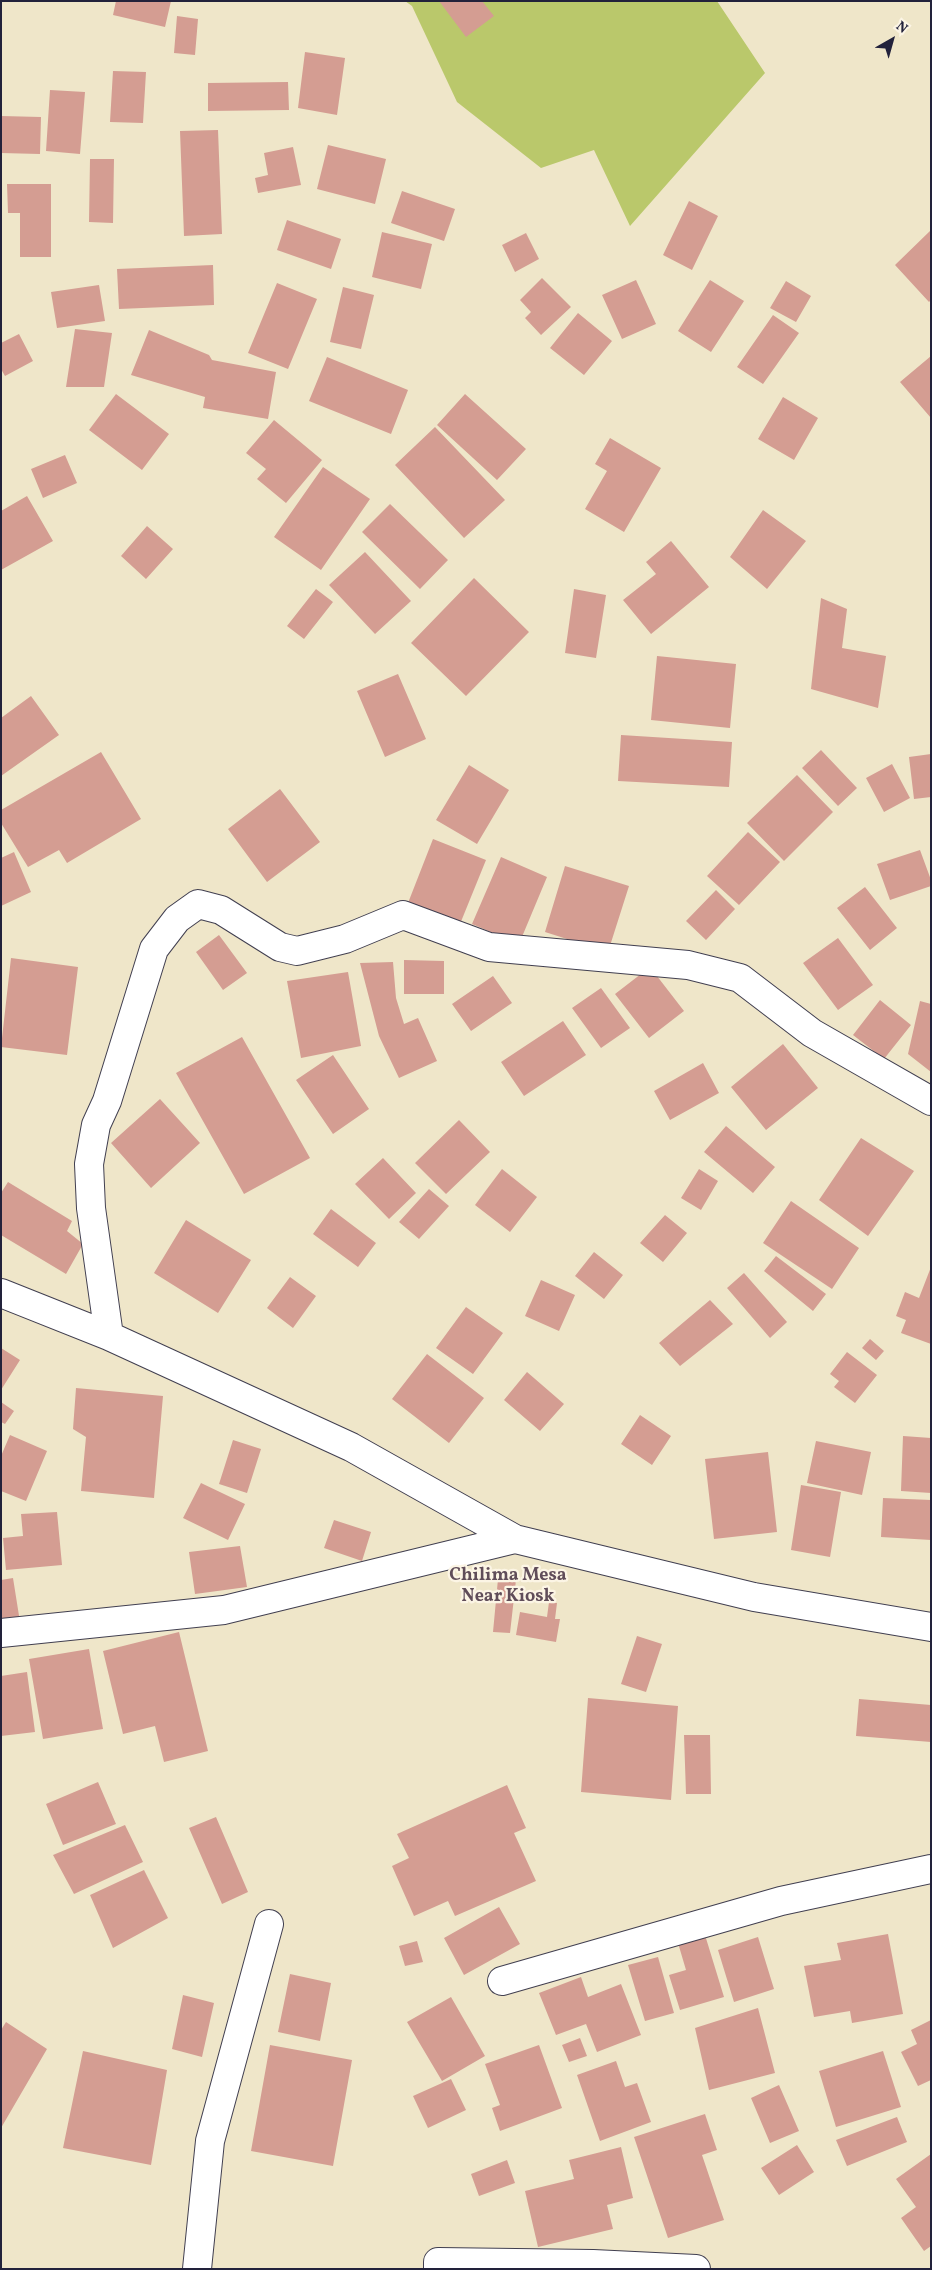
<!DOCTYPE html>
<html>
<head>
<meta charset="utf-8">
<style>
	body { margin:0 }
	#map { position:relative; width:932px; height:2270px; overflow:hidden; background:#efe6c9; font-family:Vollkorn,serif }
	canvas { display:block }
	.frame { position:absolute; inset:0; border:2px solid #22223b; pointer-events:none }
	.north { position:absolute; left:867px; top:15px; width:50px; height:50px; -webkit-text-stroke:4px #fcf5e5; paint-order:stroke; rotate:38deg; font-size:14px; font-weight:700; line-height:20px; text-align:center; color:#22223b }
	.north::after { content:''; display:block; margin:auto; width:18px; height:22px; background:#22223b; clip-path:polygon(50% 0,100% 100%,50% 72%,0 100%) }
</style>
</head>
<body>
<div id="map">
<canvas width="932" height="2270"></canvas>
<div class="frame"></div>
<div class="north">N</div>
</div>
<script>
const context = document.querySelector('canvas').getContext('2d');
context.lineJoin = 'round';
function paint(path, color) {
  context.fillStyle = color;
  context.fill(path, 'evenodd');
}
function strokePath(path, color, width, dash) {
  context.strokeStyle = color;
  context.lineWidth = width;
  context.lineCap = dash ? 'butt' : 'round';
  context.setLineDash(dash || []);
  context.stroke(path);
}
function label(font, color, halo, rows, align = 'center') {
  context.font = font + ' Vollkorn,serif';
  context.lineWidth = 4.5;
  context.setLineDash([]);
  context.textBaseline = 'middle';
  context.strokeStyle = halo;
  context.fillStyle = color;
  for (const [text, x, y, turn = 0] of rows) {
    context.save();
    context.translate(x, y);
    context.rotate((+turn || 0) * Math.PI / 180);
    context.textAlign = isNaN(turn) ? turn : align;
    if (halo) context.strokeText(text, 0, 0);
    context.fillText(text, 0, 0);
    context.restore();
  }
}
paint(new Path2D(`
	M 405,1 L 717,1 L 765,73 L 630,226 L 594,150 L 541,168 L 457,102 L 412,6 Z`), '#bac86b');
paint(new Path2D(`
	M 116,1 L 171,1 L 165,27 L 113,15 Z
	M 439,1 L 482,1 L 494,16 L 466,37 Z
	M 177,16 L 198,19 L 195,55 L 174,53 Z
	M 305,52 L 345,58 L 337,115 L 298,108 Z
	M 113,71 L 146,72 L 143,123 L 110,122 Z
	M 288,82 L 289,110 L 208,111 L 208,83 Z
	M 50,90 L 85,92 L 80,154 L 46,151 Z
	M 1,116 L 41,117 L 40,154 L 1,153 Z
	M 218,130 L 222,234 L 184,236 L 180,131 Z
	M 328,145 L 386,159 L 375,204 L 317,189 Z
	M 293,147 L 301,185 L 258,193 L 255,178 L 268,175 L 264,153 Z
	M 90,159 L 114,159 L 113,223 L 89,222 Z
	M 7,184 L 51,184 L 51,257 L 20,257 L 20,213 L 8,213 Z
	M 402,191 L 455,209 L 444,241 L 391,223 Z
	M 689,201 L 718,216 L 692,270 L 663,255 Z
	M 287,220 L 341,239 L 331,269 L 277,250 Z
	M 931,230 L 931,300 L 929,302 L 895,265 Z
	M 382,232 L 432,244 L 421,289 L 372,277 Z
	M 526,233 L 539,259 L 515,272 L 502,245 Z
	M 213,265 L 214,305 L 119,309 L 117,269 Z
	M 542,278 L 571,307 L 541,335 L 525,318 L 531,312 L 520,300 Z
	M 636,280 L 656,324 L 622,339 L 602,295 Z
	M 710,280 L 744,301 L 711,352 L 678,331 Z
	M 786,281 L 811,296 L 796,322 L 770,308 Z
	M 277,283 L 317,299 L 288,369 L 248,353 Z
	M 99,285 L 105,321 L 57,328 L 51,292 Z
	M 343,287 L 374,295 L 361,349 L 330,342 Z
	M 578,313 L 612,341 L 584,375 L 550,348 Z
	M 773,315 L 799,333 L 763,384 L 737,367 Z
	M 75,329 L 112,333 L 104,387 L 66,387 Z
	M 149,330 L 209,355 L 212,360 L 276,372 L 268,419 L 203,408 L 205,397 L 131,375 Z
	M 19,334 L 33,361 L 5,376 L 1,369 L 1,343 Z
	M 931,356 L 931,418 L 900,382 Z
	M 327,357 L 408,390 L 391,434 L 309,401 Z
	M 116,394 L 169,434 L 142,470 L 89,430 Z
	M 465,394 L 526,449 L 497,480 L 437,425 Z
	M 783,397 L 818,418 L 794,460 L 758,439 Z
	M 274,420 L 322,460 L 286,503 L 257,479 L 266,469 L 246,453 Z
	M 435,427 L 505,500 L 464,538 L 395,465 Z
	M 610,438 L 661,468 L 624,532 L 585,509 L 607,471 L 595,464 Z
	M 65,455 L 77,483 L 43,498 L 31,469 Z
	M 323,467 L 370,499 L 321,570 L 274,537 Z
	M 27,496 L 53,541 L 1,570 L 1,511 Z
	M 390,504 L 448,560 L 420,589 L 362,532 Z
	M 763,510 L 806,541 L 767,589 L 730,557 Z
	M 147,526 L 173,549 L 146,579 L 121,556 Z
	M 671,541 L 709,587 L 651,634 L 623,600 L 656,574 L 646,562 Z
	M 365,552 L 411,601 L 375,634 L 329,585 Z
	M 474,578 L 529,632 L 466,696 L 411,643 Z
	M 316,589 L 333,602 L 304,639 L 287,626 Z
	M 574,589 L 606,595 L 596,658 L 565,653 Z
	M 821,598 L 847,609 L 842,648 L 886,656 L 878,708 L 811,689 Z
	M 657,656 L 736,664 L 730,728 L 651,720 Z
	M 398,674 L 426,739 L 385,757 L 357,691 Z
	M 31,696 L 59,735 L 1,776 L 1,718 Z
	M 621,735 L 732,742 L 729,787 L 618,781 Z
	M 821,750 L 857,788 L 838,806 L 802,768 Z
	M 101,752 L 141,819 L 67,863 L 59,850 L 28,867 L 1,823 L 1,810 Z
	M 931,754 L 931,797 L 914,799 L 909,757 Z
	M 892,764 L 910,798 L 884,812 L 866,778 Z
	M 469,765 L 509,790 L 477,844 L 436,820 Z
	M 797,775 L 833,812 L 784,861 L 747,823 Z
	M 280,789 L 320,842 L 267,882 L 228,829 Z
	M 748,832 L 780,862 L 739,905 L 707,876 Z
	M 433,839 L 486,860 L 460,924 L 408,903 Z
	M 920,850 L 931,880 L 931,886 L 890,900 L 877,864 Z
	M 14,852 L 31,892 L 1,906 L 1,858 Z
	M 501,857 L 547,877 L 519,944 L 472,924 Z
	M 565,866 L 629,886 L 608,952 L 545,932 Z
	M 865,887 L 897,928 L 870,950 L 837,908 Z
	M 716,890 L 735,909 L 706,940 L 686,921 Z
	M 219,935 L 247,973 L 223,990 L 196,952 Z
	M 838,938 L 873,985 L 838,1010 L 803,963 Z
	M 11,958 L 78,967 L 67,1055 L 1,1047 Z
	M 404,960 L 444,961 L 444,994 L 404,994 Z
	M 393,962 L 396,998 L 404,1024 L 418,1018 L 437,1061 L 399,1078 L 379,1036 L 360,963 Z
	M 650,967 L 684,1011 L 649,1038 L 615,994 Z
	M 348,972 L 361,1046 L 301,1058 L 287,981 Z
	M 493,976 L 512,1003 L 471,1031 L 452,1004 Z
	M 601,988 L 630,1028 L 601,1048 L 572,1008 Z
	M 880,1000 L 911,1025 L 884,1059 L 853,1035 Z
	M 920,1001 L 931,1004 L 931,1072 L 908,1054 Z
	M 563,1021 L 586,1055 L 524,1096 L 501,1062 Z
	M 242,1037 L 310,1158 L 244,1194 L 176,1073 Z
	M 783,1044 L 818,1088 L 766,1130 L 731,1087 Z
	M 333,1055 L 369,1109 L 333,1134 L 296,1080 Z
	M 703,1063 L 719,1093 L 670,1120 L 654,1091 Z
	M 160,1099 L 200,1143 L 151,1188 L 111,1143 Z
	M 459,1120 L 490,1152 L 446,1194 L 415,1163 Z
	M 726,1126 L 775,1167 L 753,1193 L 704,1152 Z
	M 861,1138 L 914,1171 L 868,1236 L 819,1200 Z
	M 383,1158 L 416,1193 L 389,1219 L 355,1184 Z
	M 502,1169 L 537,1197 L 510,1232 L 475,1205 Z
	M 699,1169 L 718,1181 L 701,1210 L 681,1198 Z
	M 8,1182 L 72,1221 L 67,1231 L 83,1244 L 66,1274 L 1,1235 L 1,1193 Z
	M 429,1189 L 449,1206 L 419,1239 L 399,1222 Z
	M 791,1201 L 859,1248 L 832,1289 L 763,1243 Z
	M 331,1209 L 376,1243 L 358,1267 L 313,1234 Z
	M 665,1215 L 687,1233 L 663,1262 L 640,1243 Z
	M 186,1220 L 251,1260 L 218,1313 L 154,1273 Z
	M 594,1252 L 623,1275 L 604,1299 L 575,1276 Z
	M 776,1256 L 826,1294 L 813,1311 L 764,1271 Z
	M 931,1267 L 931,1344 L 901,1333 L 906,1320 L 896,1316 L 905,1292 L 919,1298 Z
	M 744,1273 L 787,1322 L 770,1338 L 727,1288 Z
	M 290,1277 L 316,1296 L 293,1328 L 267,1308 Z
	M 541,1280 L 575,1295 L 559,1331 L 525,1316 Z
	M 710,1300 L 733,1324 L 680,1366 L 659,1343 Z
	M 466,1307 L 503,1333 L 473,1374 L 436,1348 Z
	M 870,1339 L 884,1351 L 876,1360 L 862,1348 Z
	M 1,1348 L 20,1360 L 1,1390 Z
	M 847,1352 L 877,1375 L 855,1403 L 834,1387 L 839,1381 L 830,1374 Z
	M 427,1354 L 484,1398 L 449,1443 L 392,1399 Z
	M 527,1372 L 564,1404 L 540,1431 L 504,1400 Z
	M 76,1388 L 163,1396 L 154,1498 L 81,1491 L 86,1437 L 73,1429 Z
	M 1,1402 L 14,1411 L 5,1424 L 1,1422 Z
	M 640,1415 L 671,1436 L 652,1465 L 621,1444 Z
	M 10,1435 L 47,1451 L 26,1501 L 1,1491 L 1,1456 Z
	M 903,1436 L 931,1438 L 931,1493 L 901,1491 Z
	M 233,1440 L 261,1449 L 247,1493 L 219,1484 Z
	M 816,1441 L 871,1452 L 862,1495 L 807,1483 Z
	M 768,1452 L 777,1532 L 714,1539 L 705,1459 Z
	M 201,1483 L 245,1504 L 228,1540 L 183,1518 Z
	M 801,1485 L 841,1492 L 830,1557 L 791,1550 Z
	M 883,1498 L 931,1500 L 931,1540 L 881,1537 Z
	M 57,1512 L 62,1565 L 6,1570 L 3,1538 L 23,1536 L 21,1514 Z
	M 334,1520 L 371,1532 L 362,1561 L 324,1548 Z
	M 240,1546 L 247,1587 L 195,1594 L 189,1552 Z
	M 13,1578 L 20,1622 L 1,1625 L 1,1580 Z
	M 498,1579 L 516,1580 L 510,1633 L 493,1632 Z
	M 549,1602 L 557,1603 L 555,1619 L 560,1619 L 556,1642 L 516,1635 L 520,1612 L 547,1617 Z
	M 179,1632 L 208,1751 L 164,1762 L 155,1726 L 123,1734 L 103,1651 Z
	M 637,1636 L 662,1644 L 646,1692 L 621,1684 Z
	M 89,1649 L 103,1729 L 43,1739 L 29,1659 Z
	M 27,1672 L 35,1732 L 1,1736 L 1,1676 Z
	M 588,1698 L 678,1706 L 671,1800 L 581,1792 Z
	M 859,1699 L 931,1705 L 931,1742 L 856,1736 Z
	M 684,1735 L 710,1735 L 711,1794 L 686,1794 Z
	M 98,1782 L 116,1824 L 63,1845 L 46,1804 Z
	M 507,1785 L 526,1828 L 514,1833 L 536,1881 L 455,1916 L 448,1901 L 414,1916 L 392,1866 L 409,1858 L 397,1834 Z
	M 216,1817 L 248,1892 L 222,1904 L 189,1828 Z
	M 125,1825 L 143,1862 L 74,1894 L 53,1855 Z
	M 144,1870 L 168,1918 L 113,1948 L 90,1895 Z
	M 499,1907 L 520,1944 L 464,1975 L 444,1938 Z
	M 888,1934 L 903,2014 L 852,2023 L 850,2011 L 814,2017 L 804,1966 L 841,1960 L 837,1943 Z
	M 705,1935 L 724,1997 L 680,2010 L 669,1975 L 686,1970 L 678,1943 Z
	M 758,1937 L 774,1989 L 734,2002 L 718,1950 Z
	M 417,1941 L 423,1962 L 405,1966 L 399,1946 Z
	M 658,1957 L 674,2013 L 645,2021 L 628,1965 Z
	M 290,1974 L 331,1983 L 320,2041 L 278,2032 Z
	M 581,1977 L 588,1997 L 621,1984 L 641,2035 L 597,2052 L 586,2024 L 556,2035 L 539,1993 Z
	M 183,1995 L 214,2003 L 202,2057 L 172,2049 Z
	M 451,1997 L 485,2056 L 442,2081 L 407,2022 Z
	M 758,2008 L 775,2073 L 709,2090 L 695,2028 Z
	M 931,2020 L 931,2080 L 918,2086 L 901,2052 L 917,2044 L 911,2030 Z
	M 6,2022 L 47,2049 L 1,2128 L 1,2030 Z
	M 580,2038 L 587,2056 L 569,2062 L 562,2045 Z
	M 270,2045 L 352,2060 L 333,2166 L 251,2151 Z
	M 539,2045 L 562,2108 L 500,2131 L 492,2108 L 500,2105 L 485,2064 Z
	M 83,2051 L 167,2070 L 151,2165 L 63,2148 Z
	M 883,2051 L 901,2107 L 836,2127 L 819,2071 Z
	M 616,2061 L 625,2087 L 637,2083 L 651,2122 L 600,2141 L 577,2075 Z
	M 451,2079 L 466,2110 L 428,2128 L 413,2096 Z
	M 779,2085 L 799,2131 L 770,2143 L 751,2098 Z
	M 705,2114 L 717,2150 L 702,2155 L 724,2220 L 668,2238 L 634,2137 Z
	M 897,2117 L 907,2142 L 847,2166 L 836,2140 Z
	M 797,2145 L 814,2172 L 779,2195 L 761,2168 Z
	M 621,2147 L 633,2198 L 607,2205 L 613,2229 L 538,2247 L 525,2191 L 574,2179 L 569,2160 Z
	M 931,2154 L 931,2246 L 924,2251 L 901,2218 L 916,2207 L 896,2179 Z
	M 507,2160 L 515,2183 L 479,2196 L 471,2174 Z`), '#d49d92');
const minor = new Path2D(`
	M 1,1293 L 109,1336 L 351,1447 L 515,1539 L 754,1597 L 931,1627
	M 109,1336 L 91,1208 L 89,1164 L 96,1125 L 107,1101 L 154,949 L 177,919 L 198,904 L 221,910 L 280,947 L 297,951 L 345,939 L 403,915 L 489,947 L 688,965 L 740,978 L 812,1033 L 931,1101
	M 1,1633 L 224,1610 L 515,1539
	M 502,1981 L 781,1901 L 931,1869
	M 197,2269 L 210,2141 L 269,1924
	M 438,2269 L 438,2262 L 593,2264 L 696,2269`);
strokePath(minor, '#413f50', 30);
strokePath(minor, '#fff', 28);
label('bold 18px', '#604d59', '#fcf5e5', [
	["Chilima Mesa",508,1577],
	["Near Kiosk",508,1598]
]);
</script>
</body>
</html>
